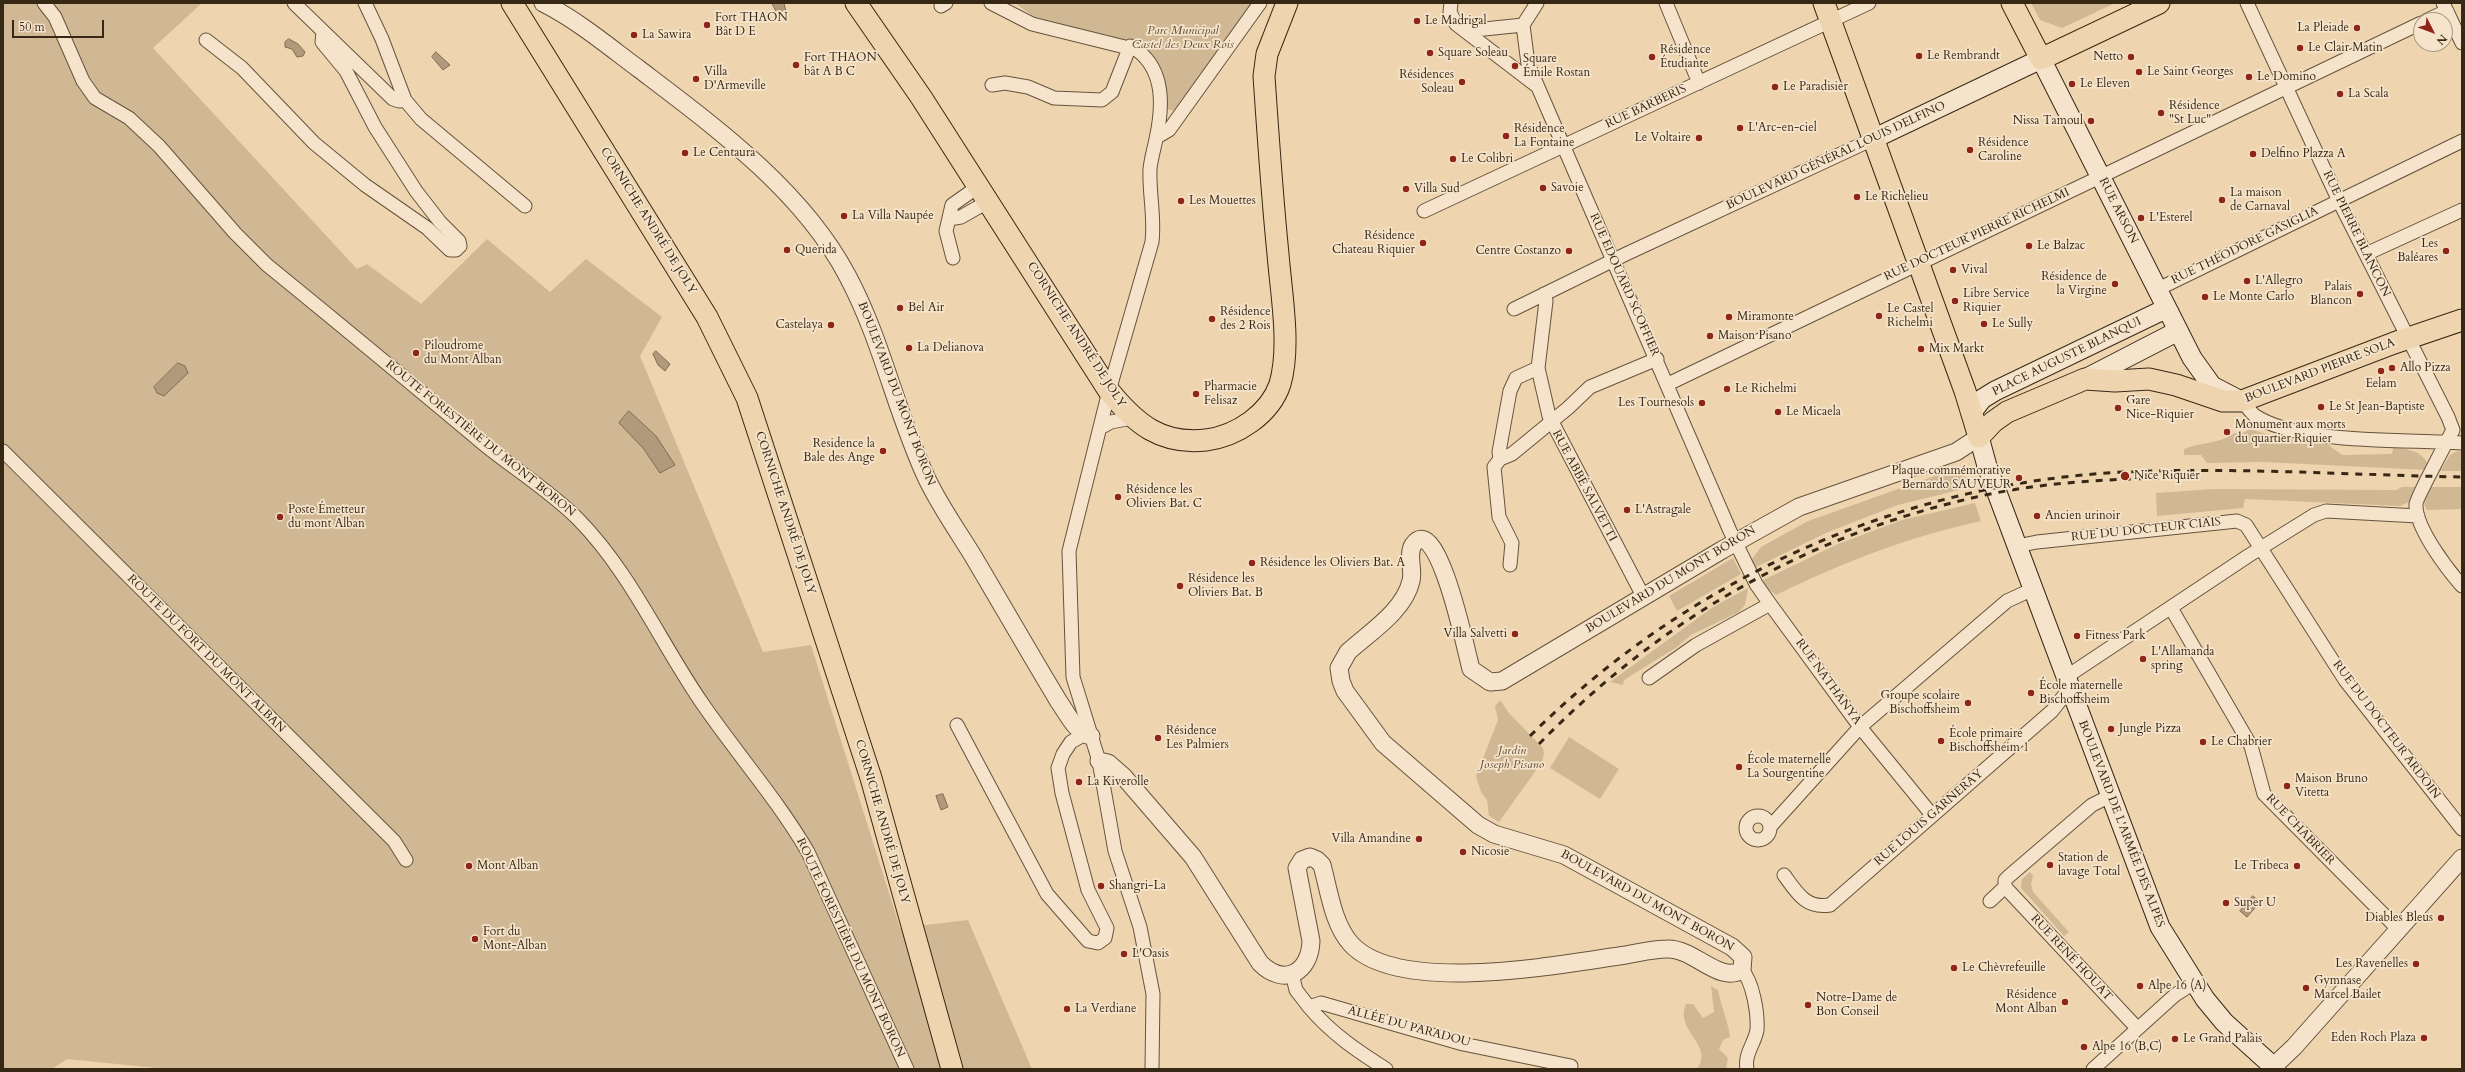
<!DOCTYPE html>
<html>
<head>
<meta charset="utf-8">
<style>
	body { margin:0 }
	#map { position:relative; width:2465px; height:1072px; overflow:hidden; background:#efd5af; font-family:Cardo,serif }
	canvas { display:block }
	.frame { position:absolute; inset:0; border:4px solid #372815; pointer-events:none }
	.north { position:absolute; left:2413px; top:12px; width:40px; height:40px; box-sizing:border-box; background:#f5e4cb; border:1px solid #a99982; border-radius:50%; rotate:132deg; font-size:11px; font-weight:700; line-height:16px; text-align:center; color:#372815 }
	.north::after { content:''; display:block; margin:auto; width:14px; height:18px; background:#8f2418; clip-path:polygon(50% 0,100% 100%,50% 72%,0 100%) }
	.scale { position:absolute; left:12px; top:20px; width:92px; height:18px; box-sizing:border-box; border:2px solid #372815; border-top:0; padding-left:5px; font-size:12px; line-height:14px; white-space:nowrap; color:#372815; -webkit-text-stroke:3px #f5e4cb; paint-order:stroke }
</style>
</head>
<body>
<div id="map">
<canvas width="2465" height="1072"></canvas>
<div class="frame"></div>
<div class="north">N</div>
<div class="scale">50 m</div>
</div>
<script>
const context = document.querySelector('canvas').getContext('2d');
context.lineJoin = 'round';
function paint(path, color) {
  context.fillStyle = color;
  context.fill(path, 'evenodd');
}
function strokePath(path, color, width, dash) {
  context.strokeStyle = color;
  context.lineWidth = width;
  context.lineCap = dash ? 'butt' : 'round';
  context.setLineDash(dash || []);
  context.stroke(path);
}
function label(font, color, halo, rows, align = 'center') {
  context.font = font + ' Cardo,serif';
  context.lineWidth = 3.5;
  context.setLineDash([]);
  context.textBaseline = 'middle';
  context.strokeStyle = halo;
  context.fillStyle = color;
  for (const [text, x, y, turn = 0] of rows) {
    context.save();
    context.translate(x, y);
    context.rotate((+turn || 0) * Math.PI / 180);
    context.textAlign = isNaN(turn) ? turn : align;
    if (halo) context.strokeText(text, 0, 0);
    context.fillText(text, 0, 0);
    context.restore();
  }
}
paint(new Path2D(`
	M 3,3 L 202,3 L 153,48 L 357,269 L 367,264 L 421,304 L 487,239 L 550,292 L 586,259 L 662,317 L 640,356 L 763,652 L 811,645 L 900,928 L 968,920 L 1032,1069 L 166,1069 L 67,1059 L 52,1069 L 3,1069 Z
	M 1015,3 L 1252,3 L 1175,111 L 1164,108 C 1160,84 1162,54 1135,43 L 1040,21 Z
	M 2031,3 L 2115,3 L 2062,28 L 2040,20 Z
	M 2250,429 L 2283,439 L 2327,444 L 2342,455 L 2392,454 L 2393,448 C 2406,448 2429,452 2428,470 L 2263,462 L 2207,463 L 2201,455 L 2184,455 L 2184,449 C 2202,442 2219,444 2235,433 L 2241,434 Z
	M 2457,451 L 2462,451 L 2462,471 L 2440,471 L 2450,455 Z
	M 1946,472 L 1965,477 L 1971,487 L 1898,505 L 1828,532 L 1752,569 L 1752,559 L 1761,547 L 1808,521 Z
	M 2402,487 L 2419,487 L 2409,502 L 2400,506 L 2245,499 L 2243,508 L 2157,516 L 2156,493 L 2214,489 L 2396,490 Z
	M 2431,487 L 2462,487 L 2462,509 L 2427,510 L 2423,502 Z
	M 1975,503 L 1981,521 C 1905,538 1846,561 1776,595 L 1759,582 L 1838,544 L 1902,520 Z
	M 1733,558 L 1741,574 L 1677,611 L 1669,596 Z
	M 1748,588 L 1745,605 L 1739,612 L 1691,635 L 1677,647 L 1624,680 L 1623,685 L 1610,682 L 1713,607 Z
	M 1499,701 L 1501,701 L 1508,712 L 1543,748 L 1544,754 L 1542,762 L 1499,822 L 1489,816 L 1487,800 L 1481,792 L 1476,776 L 1498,720 L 1495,706 Z
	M 1569,737 L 1619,769 L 1600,799 L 1550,768 Z
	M 2030,872 L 2033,876 L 2031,884 L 2033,892 L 2069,932 L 2064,936 L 2021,888 L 2022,879 Z
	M 1711,986 L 1718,990 C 1721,1006 1728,1021 1730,1037 L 1723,1040 L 1719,1049 L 1728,1058 L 1726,1069 L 1697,1069 C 1715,1045 1674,1031 1686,1004 L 1693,1004 L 1703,1018 L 1714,1012 Z`), '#d0b895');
const water = new Path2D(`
	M 772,3 L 784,3 L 786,12 L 781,20 Z
	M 289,39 L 298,44 L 305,52 L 303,56 L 297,57 L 292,49 L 285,47 L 285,42 Z
	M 436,52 L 450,65 L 443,70 L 432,57 Z
	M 656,351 L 670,364 L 665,371 L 658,365 L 653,354 Z
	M 178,363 L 185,366 L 188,373 L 164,396 L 157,393 L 154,387 Z
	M 629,411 L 656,436 L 675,465 L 660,473 L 643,448 L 619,423 Z
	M 943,794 L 948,807 L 941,810 L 936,796 Z
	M 2253,896 L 2260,902 L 2247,917 L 2240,911 Z`);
paint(water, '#b09a7b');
strokePath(water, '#806c52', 1);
const minor = new Path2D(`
	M 44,3 L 55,17 L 83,81 L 95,98 L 129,118 L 159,146 L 235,233 L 267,265 C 341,325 413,385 486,446 C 516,470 550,491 578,519 C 631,573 660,642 702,703 C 737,754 777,799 808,852 L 907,1069
	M 294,3 L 393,99 L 399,101 L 405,100
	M 365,3 L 382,39 L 405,100 L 421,119 L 525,206
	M 991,3 L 1032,24 L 1137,50 C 1165,71 1163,107 1156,139 C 1154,149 1151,159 1150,169 C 1149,194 1155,217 1152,242 L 1109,391 L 1069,551 L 1073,677 L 1099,761 L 1115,851 L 1140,927 L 1153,994 L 1152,1069
	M 1451,3 L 1450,12 L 1456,24 L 1537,86
	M 1537,3 L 1523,25 L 1528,64 L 1730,531 L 1756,584 L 1770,604 L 1860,727 L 1932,815
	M 1666,3 L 1699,83
	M 2247,3 L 2339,201 L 2448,417 L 2453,430 C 2448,439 2416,499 2416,504 C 2415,527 2447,569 2462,586
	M 2443,3 L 2462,43
	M 941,6 L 946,3
	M 2427,20 L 2447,11
	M 1465,31 L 1523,25
	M 206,40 L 242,68 L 314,143 L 365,185 L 427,228 L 450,250 L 456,250 L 460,246 L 459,241 L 440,222 L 416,191 L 375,127 L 346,71 L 322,42 L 323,32
	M 992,85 L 1005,83 L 1028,87 L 1054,98 L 1102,100 L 1112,92 L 1130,46
	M 1157,137 L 1169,130 L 1260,3
	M 1424,211 L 1869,3
	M 949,219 L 961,217 L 989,201
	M 2366,254 L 2462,210
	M 953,258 L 946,231 L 952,205 L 979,186
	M 2158,289 L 2462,141
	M 1544,294 L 1546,301 L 1538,368 L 1549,416 L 1643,596
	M 1514,309 L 1626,254 L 1873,139
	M 1668,384 L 2421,23
	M 2242,401 C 2246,406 2250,411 2254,415 C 2297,445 2408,439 2462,443
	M 1100,428 L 1111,422 L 1132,418
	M 3,451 L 394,841 L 406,860
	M 1500,459 L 1512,454 L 1568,408 L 1590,387 L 1657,359
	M 2017,546 L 2037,542 L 2237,521 L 2246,525 L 2345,680 L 2462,829
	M 1510,565 L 1512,543 L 1499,517 L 1494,467 L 1500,459 L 1499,452 L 1510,391 L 1516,378 L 1538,368
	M 2171,608 L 2251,746 L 2264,794 L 2399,930
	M 2066,677 L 2248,556 L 2314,515 L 2326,511 L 2418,516
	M 1649,678 L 1696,645 L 1770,604
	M 957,725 L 1047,894 L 1088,941 L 1098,943 L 1105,938 L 1107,928 L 1088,890 L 1062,793 L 1058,768 L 1063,754 L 1071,742 L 1085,734
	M1746 828a12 12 0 1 1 24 0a12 12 0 1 1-24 0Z
	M 1770,827 L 1860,727 L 2007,601 L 2033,589
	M 1784,875 C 1797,893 1806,909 1830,905 L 2052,711 L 2070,688
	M 2005,887 L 2137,1028
	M 2005,887 L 2005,880 L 2008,877 L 2092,805 L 2110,796
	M 1990,901 L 2005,887
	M 1742,970 C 1753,982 1758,1013 1757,1030 C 1755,1043 1744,1054 1747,1069
	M 1292,974 L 1296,990 L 1309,1007 L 1321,1003 L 1463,1044 L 1571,1066
	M 1309,1007 C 1331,1033 1357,1051 1386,1069
	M 2093,1069 L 2175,995 L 2194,983`);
const tertiary = new Path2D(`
	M 543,3 C 577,20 608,46 639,69 C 714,126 802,190 847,275 C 882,340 896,413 927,479 C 940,506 957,530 973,556 C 1002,605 1030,654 1059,702 C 1067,713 1076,733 1091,736
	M 1099,761 L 1108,763 L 1124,777 L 1193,857 L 1260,963 C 1284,987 1310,973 1311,941 L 1297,868 L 1302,860 L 1310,857 L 1317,860 L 1322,865 C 1329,891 1333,924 1351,944 C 1398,995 1557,965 1619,956 C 1635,954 1651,949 1667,949 C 1694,948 1719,984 1742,970 L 1743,957 L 1732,947 L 1564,855 L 1494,834 L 1478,825 L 1383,743 L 1345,691 L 1341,681 L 1339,668 L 1348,652 C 1370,632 1404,611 1411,581 C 1414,570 1407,555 1413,545 C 1438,508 1468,660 1471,669 L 1490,682 L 1502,681 L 1722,550 L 1799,507 L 1956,452 L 1979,437
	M 2274,1066 L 2294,1047 L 2462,858`);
const secondary = new Path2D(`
	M 1873,139 L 2041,59 L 2192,358 L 2212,386 L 2237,399
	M 2085,379 L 2178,331
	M 1972,412 L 1982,399 L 1995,391 L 2161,311 L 2169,312
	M 1979,437 L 1987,466 L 2160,927 L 2205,999 L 2224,1022 L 2276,1069`);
const primary = new Path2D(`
	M 512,3 L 707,317 L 747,398 L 871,778 L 952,1069
	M 856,3 L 921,97 L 1109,391 C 1136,424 1161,445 1206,440 C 1237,436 1270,414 1280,384 C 1291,346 1281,293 1278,254 C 1272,195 1268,135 1264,76 L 1267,54 L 1287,3
	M 1824,3 L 1965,391 L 1979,437
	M 2012,3 L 2041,59 L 2159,3
	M 1979,437 L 1993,422 L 2007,412 L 2085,379 L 2115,381 L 2149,379 L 2176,385 L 2223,401 L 2242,401 L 2394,343 L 2462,320`);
strokePath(minor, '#65533c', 15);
strokePath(tertiary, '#65533c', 19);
strokePath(secondary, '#372815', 21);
strokePath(primary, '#372815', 23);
strokePath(minor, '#f5e4cb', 13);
strokePath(tertiary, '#f5e4cb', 17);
strokePath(secondary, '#f5e4cb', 19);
strokePath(primary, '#efd5af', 21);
strokePath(new Path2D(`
	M 1530,736 C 1689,578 1901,483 2124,472 C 2235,467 2351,475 2462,477
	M 1539,744 C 1659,621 1803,537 1972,498 C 2035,483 2103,479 2168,478`), '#372815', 3, [7, 7]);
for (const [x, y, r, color] of [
	[1417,21,4,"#8f2418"],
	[707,25,4,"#8f2418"],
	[2357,28,4,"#8f2418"],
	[634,35,4,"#8f2418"],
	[2300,48,4,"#8f2418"],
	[1430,53,4,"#8f2418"],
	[1919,56,4,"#8f2418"],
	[1652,57,4,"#8f2418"],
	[2131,57,4,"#8f2418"],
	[796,65,4,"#8f2418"],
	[1515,66,4,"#8f2418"],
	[2139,72,4,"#8f2418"],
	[2249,77,4,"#8f2418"],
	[696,79,4,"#8f2418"],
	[1462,82,4,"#8f2418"],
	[2072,84,4,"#8f2418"],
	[1775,87,4,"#8f2418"],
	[2340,94,4,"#8f2418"],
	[2161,113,4,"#8f2418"],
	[2091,121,4,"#8f2418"],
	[1740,128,4,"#8f2418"],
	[1506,136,4,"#8f2418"],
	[1699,138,4,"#8f2418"],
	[1970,150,4,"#8f2418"],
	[685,153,4,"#8f2418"],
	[2253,154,4,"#8f2418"],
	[1453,159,4,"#8f2418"],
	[1543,188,4,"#8f2418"],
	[1406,189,4,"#8f2418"],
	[1857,197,4,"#8f2418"],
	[2222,200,4,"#8f2418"],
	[1181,201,4,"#8f2418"],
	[844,216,4,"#8f2418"],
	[2141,218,4,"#8f2418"],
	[1423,243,4,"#8f2418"],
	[2029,246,4,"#8f2418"],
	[787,250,4,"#8f2418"],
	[1569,251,4,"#8f2418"],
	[2446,251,4,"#8f2418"],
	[1953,270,4,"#8f2418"],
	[2247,281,4,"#8f2418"],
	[2115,284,4,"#8f2418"],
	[2360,294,4,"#8f2418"],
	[2205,297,4,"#8f2418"],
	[1955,301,4,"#8f2418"],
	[900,308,4,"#8f2418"],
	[1879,316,4,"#8f2418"],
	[1729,317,4,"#8f2418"],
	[1212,319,4,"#8f2418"],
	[1984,324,4,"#8f2418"],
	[831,325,4,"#8f2418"],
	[1710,336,4,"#8f2418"],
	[909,348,4,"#8f2418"],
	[1921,349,4,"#8f2418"],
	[416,353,4,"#8f2418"],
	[2392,368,4,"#8f2418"],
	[2381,371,4,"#8f2418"],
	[1727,389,4,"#8f2418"],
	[1196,394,4,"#8f2418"],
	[1702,403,4,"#8f2418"],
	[2321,407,4,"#8f2418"],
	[2118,408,4,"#8f2418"],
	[1778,412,4,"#8f2418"],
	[2227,432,4,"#8f2418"],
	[883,451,4,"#8f2418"],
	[2125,476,5,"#8f2418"],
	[2019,478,4,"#8f2418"],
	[1118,497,4,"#8f2418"],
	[1627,510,4,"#8f2418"],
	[2037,516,4,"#8f2418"],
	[280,517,4,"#8f2418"],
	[1252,563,4,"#8f2418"],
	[1180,586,4,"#8f2418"],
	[1515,634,4,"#8f2418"],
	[2077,636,4,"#8f2418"],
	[2143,659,4,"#8f2418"],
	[2031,693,4,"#8f2418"],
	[1968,703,4,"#8f2418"],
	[2111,729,4,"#8f2418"],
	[1158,738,4,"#8f2418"],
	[1941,741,4,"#8f2418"],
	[2203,742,4,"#8f2418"],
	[1739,767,4,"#8f2418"],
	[1079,782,4,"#8f2418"],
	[2287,786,4,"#8f2418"],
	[1419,839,4,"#8f2418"],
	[1463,852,4,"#8f2418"],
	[2050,865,4,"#8f2418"],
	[469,866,4,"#8f2418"],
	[2297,866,4,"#8f2418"],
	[1101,886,4,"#8f2418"],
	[2226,903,4,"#8f2418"],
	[2441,918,4,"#8f2418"],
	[475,939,4,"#8f2418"],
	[1124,954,4,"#8f2418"],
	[2416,964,4,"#8f2418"],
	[1954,968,4,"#8f2418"],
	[2140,986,4,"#8f2418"],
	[2306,988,4,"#8f2418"],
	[2065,1002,4,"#8f2418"],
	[1808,1005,4,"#8f2418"],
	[1067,1009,4,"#8f2418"],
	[2424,1038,4,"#8f2418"],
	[2175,1039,4,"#8f2418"],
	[2084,1047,4,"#8f2418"]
]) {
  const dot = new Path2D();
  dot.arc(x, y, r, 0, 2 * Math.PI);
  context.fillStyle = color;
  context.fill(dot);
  strokePath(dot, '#f5e4cb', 1.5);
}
label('12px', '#372815', '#f5e4cb', [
	["Fort THAON",715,18],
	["Bât D E",715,32],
	["Le Madrigal",1425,21],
	["La Pleiade",2349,28,"right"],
	["La Sawira",642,35],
	["Le Clair Matin",2308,48],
	["Résidence",1660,50],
	["Étudiante",1660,64],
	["Square Soleau",1438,53],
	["Le Rembrandt",1927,56],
	["Netto",2123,57,"right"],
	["Fort THAON",804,58],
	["bât A B C",804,72],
	["Square",1523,59],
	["Émile Rostan",1523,73],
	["Villa",704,72],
	["D'Armeville",704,86],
	["Le Saint Georges",2147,72],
	["Résidences",1454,75,"right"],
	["Soleau",1454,89,"right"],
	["Le Domino",2257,77],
	["Le Eleven",2080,84],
	["Le Paradisier",1783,87],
	["La Scala",2348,94],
	["Résidence",2169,106],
	["\"St Luc\"",2169,120],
	["Nissa Tamoul",2083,121,"right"],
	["L'Arc-en-ciel",1748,128],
	["Résidence",1514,129],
	["La Fontaine",1514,143],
	["Le Voltaire",1691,138,"right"],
	["Résidence",1978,143],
	["Caroline",1978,157],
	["Le Centaura",693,153],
	["Delfino Plazza A",2261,154],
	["Le Colibri",1461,159],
	["Savoie",1551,188],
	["Villa Sud",1414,189],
	["La maison",2230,193],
	["de Carnaval",2230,207],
	["Le Richelieu",1865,197],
	["Les Mouettes",1189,201],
	["La Villa Naupée",852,216],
	["L'Esterel",2149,218],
	["Résidence",1415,236,"right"],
	["Chateau Riquier",1415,250,"right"],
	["Les",2438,244,"right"],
	["Baléares",2438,258,"right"],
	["Le Balzac",2037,246],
	["Querida",795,250],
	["Centre Costanzo",1561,251,"right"],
	["Vival",1961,270],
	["Résidence de",2107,277,"right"],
	["la Virgine",2107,291,"right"],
	["L'Allegro",2255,281],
	["Palais",2352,287,"right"],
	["Blancon",2352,301,"right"],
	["Libre Service",1963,294],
	["Riquier",1963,308],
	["Le Monte Carlo",2213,297],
	["Bel Air",908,308],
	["Le Castel",1887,309],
	["Richelmi",1887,323],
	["Résidence",1220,312],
	["des 2 Rois",1220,326],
	["Miramonte",1737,317],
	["Le Sully",1992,324],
	["Castelaya",823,325,"right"],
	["Maison Pisano",1718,336],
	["Piloudrome",424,346],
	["du Mont Alban",424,360],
	["La Delianova",917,348],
	["Mix Markt",1929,349],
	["Allo Pizza",2400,368],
	["Eelam",2381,384,"center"],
	["Pharmacie",1204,387],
	["Felisaz",1204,401],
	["Le Richelmi",1735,389],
	["Gare",2126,401],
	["Nice-Riquier",2126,415],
	["Les Tournesols",1694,403,"right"],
	["Le St Jean-Baptiste",2329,407],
	["Le Micaela",1786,412],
	["Monument aux morts",2235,425],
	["du quartier Riquier",2235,439],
	["Residence la",875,444,"right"],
	["Bale des Ange",875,458,"right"],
	["Plaque commémorative",2011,471,"right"],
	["Bernardo SAUVEUR",2011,485,"right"],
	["Nice Riquier",2134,476],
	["Résidence les",1126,490],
	["Oliviers Bat. C",1126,504],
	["Poste Émetteur",288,510],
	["du mont Alban",288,524],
	["L'Astragale",1635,510],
	["Ancien urinoir",2045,516],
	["Résidence les Oliviers Bat. A",1260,563],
	["Résidence les",1188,579],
	["Oliviers Bat. B",1188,593],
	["Villa Salvetti",1507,634,"right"],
	["Fitness Park",2085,636],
	["L'Allamanda",2151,652],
	["spring",2151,666],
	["École maternelle",2039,686],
	["Bischoffsheim",2039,700],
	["Groupe scolaire",1960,696,"right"],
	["Bischoffsheim",1960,710,"right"],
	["Jungle Pizza",2119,729],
	["Résidence",1166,731],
	["Les Palmiers",1166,745],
	["École primaire",1949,734],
	["Bischoffsheim 1",1949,748],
	["Le Chabrier",2211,742],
	["École maternelle",1747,760],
	["La Sourgentine",1747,774],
	["Maison Bruno",2295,779],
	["Vitetta",2295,793],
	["La Kiverolle",1087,782],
	["Villa Amandine",1411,839,"right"],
	["Nicosie",1471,852],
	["Station de",2058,858],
	["lavage Total",2058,872],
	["Mont Alban",477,866],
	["Le Tribeca",2289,866,"right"],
	["Shangri-La",1109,886],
	["Super U",2234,903],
	["Diables Bleus",2433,918,"right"],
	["Fort du",483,932],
	["Mont-Alban",483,946],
	["L'Oasis",1132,954],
	["Les Ravenelles",2408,964,"right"],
	["Le Chèvrefeuille",1962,968],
	["Gymnase",2314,981],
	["Marcel Bailet",2314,995],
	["Alpe 16 (A)",2148,986],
	["Résidence",2057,995,"right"],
	["Mont Alban",2057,1009,"right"],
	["Notre-Dame de",1816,998],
	["Bon Conseil",1816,1012],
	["La Verdiane",1075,1009],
	["Eden Roch Plaza",2416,1038,"right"],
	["Le Grand Palais",2183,1039],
	["Alpe 16 (B,C)",2092,1047]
], 'left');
label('italic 12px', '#5d4c35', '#f5e4cb', [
	["Parc Municipal",1183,31],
	["Castel des Deux Rois",1183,45],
	["Jardin",1512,751],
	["Joseph Pisano",1512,765]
]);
label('12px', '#372815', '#f5e4cb', [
	["RUE BARBERIS",1646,107,-25],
	["BOULEVARD GÉNÉRAL LOUIS DELFINO",1836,156,-25],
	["RUE ARSON",2118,211,63],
	["CORNICHE ANDRÉ DE JOLY",648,221,58],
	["RUE PIERRE BLANCON",2356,234,64],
	["RUE DOCTEUR PIERRE RICHELMI",1977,235,-25],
	["RUE THÉODORE GASIGLIA",2245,246,-26],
	["RUE EDOUARD SCOFFIER",1624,285,66],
	["CORNICHE ANDRÉ DE JOLY",1076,335,57],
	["PLACE AUGUSTE BLANQUI",2067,357,-26],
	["BOULEVARD PIERRE SOLA",2320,371,-21],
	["BOULEVARD DU MONT BORON",896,394,69],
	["ROUTE FORESTIÈRE DU MONT BORON",480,439,39],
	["RUE ABBÉ SALVETTI",1584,486,62],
	["CORNICHE ANDRÉ DE JOLY",785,513,72],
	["RUE DU DOCTEUR CIAIS",2146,530,-6],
	["BOULEVARD DU MONT BORON",1671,580,-31],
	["ROUTE DU FORT DU MONT ALBAN",206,654,45],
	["RUE NATHANYA",1828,682,54],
	["RUE DU DOCTEUR ARDOIN",2386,730,53],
	["RUE LOUIS GARNERAY",1929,818,-41],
	["CORNICHE ANDRÉ DE JOLY",882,822,74],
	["BOULEVARD DE L'ARMÉE DES ALPES",2121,824,69],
	["RUE CHABRIER",2300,830,46],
	["BOULEVARD DU MONT BORON",1647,901,29],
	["ROUTE FORESTIÈRE DU MONT BORON",850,948,65],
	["RUE RENÉ HOUAT",2071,958,47],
	["ALLÉE DU PARADOU",1409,1027,15]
]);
</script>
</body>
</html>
